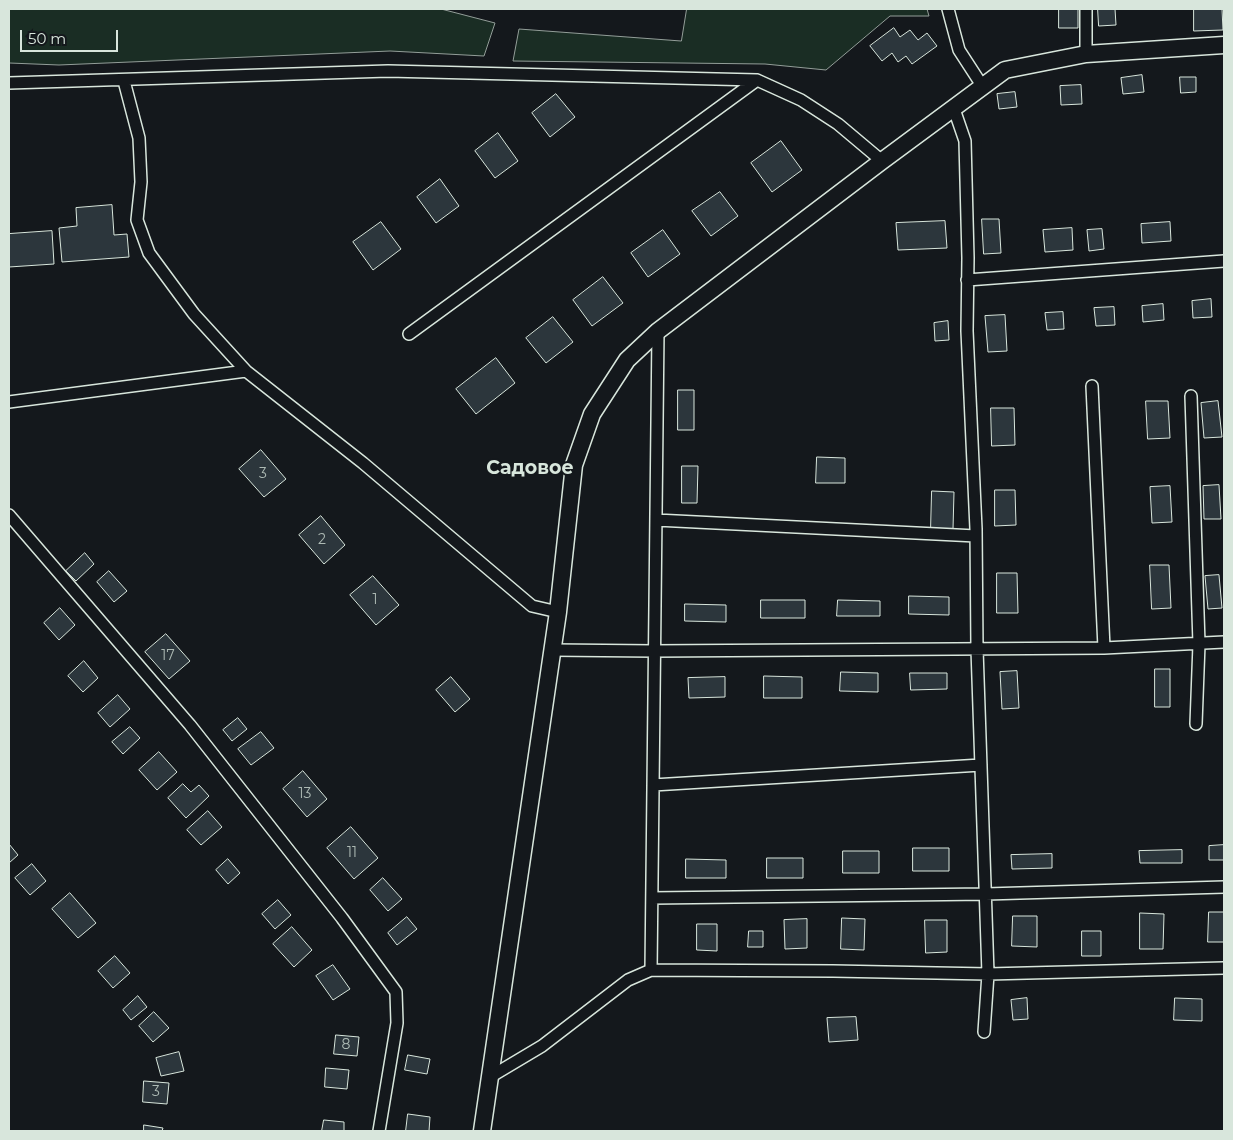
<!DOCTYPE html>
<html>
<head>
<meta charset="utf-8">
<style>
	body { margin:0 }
	#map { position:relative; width:1233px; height:1140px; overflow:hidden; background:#14181c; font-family:Montserrat,sans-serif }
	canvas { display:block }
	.frame { position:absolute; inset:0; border:10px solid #d8e6dc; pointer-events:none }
	.scale { position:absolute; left:20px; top:30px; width:98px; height:22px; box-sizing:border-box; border:2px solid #d8e6dc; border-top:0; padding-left:6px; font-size:15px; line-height:18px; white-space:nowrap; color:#d8e6dc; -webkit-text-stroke:4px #14181c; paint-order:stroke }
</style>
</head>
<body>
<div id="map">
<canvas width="1233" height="1140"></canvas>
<div class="frame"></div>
<div class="scale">50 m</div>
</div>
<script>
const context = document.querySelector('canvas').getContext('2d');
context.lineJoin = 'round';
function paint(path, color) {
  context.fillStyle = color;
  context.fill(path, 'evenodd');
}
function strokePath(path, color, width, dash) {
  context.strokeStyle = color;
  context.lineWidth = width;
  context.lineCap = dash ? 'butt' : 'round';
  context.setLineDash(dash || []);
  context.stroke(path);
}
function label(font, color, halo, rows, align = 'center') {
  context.font = font + ' Montserrat,sans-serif';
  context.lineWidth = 4;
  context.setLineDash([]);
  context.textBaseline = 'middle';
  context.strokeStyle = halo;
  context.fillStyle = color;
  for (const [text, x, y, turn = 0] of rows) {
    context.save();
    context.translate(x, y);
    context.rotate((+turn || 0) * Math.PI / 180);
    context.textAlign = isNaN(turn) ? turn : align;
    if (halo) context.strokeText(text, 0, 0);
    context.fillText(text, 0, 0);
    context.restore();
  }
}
const green = new Path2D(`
	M 9,9 L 441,9 L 495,23 L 484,56 L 390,51 L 59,65 L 9,63 Z
	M 687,9 L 927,9 L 929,16 L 890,16 L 826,70 L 765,64 L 513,61 L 519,29 L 681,41 Z`);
paint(green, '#1a2d24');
strokePath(green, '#939e99', 1);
const building = new Path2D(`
	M 1059,9 L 1078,9 L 1078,28 L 1059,28 Z
	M 1098,9 L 1115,9 L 1116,25 L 1099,26 Z
	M 1194,9 L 1222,9 L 1223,30 L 1194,31 Z
	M 894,28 L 900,37 L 910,30 L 918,40 L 927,33 L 937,46 L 912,64 L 906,56 L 898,62 L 892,53 L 882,61 L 870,46 Z
	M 1142,75 L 1144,92 L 1123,94 L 1121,78 Z
	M 1180,77 L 1196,77 L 1196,92 L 1181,93 Z
	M 1081,85 L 1082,104 L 1061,105 L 1060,86 Z
	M 1015,92 L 1017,107 L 999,109 L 997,94 Z
	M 556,94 L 575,117 L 550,137 L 532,113 Z
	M 498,133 L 518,161 L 495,178 L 475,151 Z
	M 781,141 L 802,170 L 772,192 L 751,163 Z
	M 440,179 L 459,206 L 436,223 L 417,197 Z
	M 720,192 L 738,216 L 711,236 L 692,211 Z
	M 112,205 L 114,235 L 127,234 L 129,257 L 62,262 L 59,228 L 77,226 L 76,208 Z
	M 982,219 L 999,219 L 1001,253 L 984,254 Z
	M 945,221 L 947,248 L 898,250 L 896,223 Z
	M 381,222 L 401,249 L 373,270 L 353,242 Z
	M 1170,222 L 1171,241 L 1142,243 L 1141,224 Z
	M 1072,228 L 1073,250 L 1045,252 L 1043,230 Z
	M 1102,229 L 1104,249 L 1089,251 L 1087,230 Z
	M 663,230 L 680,254 L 648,277 L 631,253 Z
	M 52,231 L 54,264 L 9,267 L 9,234 Z
	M 603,277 L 623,303 L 592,326 L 573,300 Z
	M 1211,299 L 1212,317 L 1193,318 L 1192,301 Z
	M 1163,304 L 1164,320 L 1143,322 L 1142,306 Z
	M 1114,307 L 1115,325 L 1096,326 L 1094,308 Z
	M 1063,312 L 1064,329 L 1047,330 L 1045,313 Z
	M 1005,315 L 1007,351 L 988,352 L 985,316 Z
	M 553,317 L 573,342 L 546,363 L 526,338 Z
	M 948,321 L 949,340 L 935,341 L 934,323 Z
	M 496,358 L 515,383 L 476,414 L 456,389 Z
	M 678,390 L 694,390 L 694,430 L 678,430 Z
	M 1146,401 L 1168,401 L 1170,438 L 1148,439 Z
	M 1218,401 L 1222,437 L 1204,438 L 1201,403 Z
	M 991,408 L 1014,408 L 1015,445 L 992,446 Z
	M 261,450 L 286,479 L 264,497 L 239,469 Z
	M 817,457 L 845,458 L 845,483 L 816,483 Z
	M 682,466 L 698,466 L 697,503 L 682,503 Z
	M 1219,485 L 1221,519 L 1204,519 L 1203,486 Z
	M 1170,486 L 1172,522 L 1152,523 L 1150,487 Z
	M 995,490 L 1015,490 L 1016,525 L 995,526 Z
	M 932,491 L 954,492 L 953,529 L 931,528 Z
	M 321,516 L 345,545 L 324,564 L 299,535 Z
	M 85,553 L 94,564 L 76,581 L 66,571 Z
	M 1150,565 L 1169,565 L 1171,608 L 1152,609 Z
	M 109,571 L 127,591 L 114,602 L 97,582 Z
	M 997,573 L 1017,573 L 1018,613 L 997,613 Z
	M 1219,575 L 1222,608 L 1208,609 L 1205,576 Z
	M 373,576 L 399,605 L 376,625 L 350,595 Z
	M 909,596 L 949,597 L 949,615 L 909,614 Z
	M 761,600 L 805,600 L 805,618 L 761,618 Z
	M 838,600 L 880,601 L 880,616 L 837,616 Z
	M 685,604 L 726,605 L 726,622 L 685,621 Z
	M 60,608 L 75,625 L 59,640 L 44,623 Z
	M 166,634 L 190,661 L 169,679 L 145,652 Z
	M 84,661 L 98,678 L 83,692 L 68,676 Z
	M 1155,669 L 1170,669 L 1170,707 L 1155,707 Z
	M 1017,671 L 1019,708 L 1002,709 L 1000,672 Z
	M 841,672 L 878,673 L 878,692 L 840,691 Z
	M 910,673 L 947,673 L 947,689 L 911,690 Z
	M 764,676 L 802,677 L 802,698 L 764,698 Z
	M 451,677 L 470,699 L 455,712 L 436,690 Z
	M 725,677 L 725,697 L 689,698 L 688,678 Z
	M 118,695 L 130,709 L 110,727 L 98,713 Z
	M 238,718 L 247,729 L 232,741 L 223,730 Z
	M 130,727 L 140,738 L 123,754 L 112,742 Z
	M 261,732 L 274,748 L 251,765 L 238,749 Z
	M 159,752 L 177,772 L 157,790 L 139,770 Z
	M 303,771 L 327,799 L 307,817 L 283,789 Z
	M 183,784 L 191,792 L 199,785 L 209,796 L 186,818 L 168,798 Z
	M 208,811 L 222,827 L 201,845 L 187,830 Z
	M 351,827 L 378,858 L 354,879 L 327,848 Z
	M 9,844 L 18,855 L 9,863 Z
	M 1224,845 L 1224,860 L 1209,860 L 1209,846 Z
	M 913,848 L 949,848 L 949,871 L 913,871 Z
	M 1182,850 L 1182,863 L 1140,863 L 1139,851 Z
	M 843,851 L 879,851 L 879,873 L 843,873 Z
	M 1052,854 L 1052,868 L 1012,869 L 1011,855 Z
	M 767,858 L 803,858 L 803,878 L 767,878 Z
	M 228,859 L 240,873 L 228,884 L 216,870 Z
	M 686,859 L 726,860 L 726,878 L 686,878 Z
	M 32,864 L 46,881 L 30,895 L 15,878 Z
	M 383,878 L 402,899 L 388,911 L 370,890 Z
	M 70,893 L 96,923 L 78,938 L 52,909 Z
	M 278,900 L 291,915 L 275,929 L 262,914 Z
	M 1209,912 L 1224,912 L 1224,942 L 1208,942 Z
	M 1140,913 L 1164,914 L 1163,949 L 1140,949 Z
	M 1013,916 L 1037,916 L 1037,947 L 1012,946 Z
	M 407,917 L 417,929 L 397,945 L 388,933 Z
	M 842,918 L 865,919 L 864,950 L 841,949 Z
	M 807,919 L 807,948 L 785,949 L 784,920 Z
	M 925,920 L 947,920 L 947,952 L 926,953 Z
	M 697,924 L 717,924 L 717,951 L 697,950 Z
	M 292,927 L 312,950 L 294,967 L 273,944 Z
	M 749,931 L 763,931 L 763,947 L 748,947 Z
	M 1082,931 L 1101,931 L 1101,956 L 1082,956 Z
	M 115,956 L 130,973 L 113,988 L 98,971 Z
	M 333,965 L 350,989 L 333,1000 L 316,976 Z
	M 138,996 L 147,1007 L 131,1020 L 123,1010 Z
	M 1027,998 L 1028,1019 L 1013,1020 L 1011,1000 Z
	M 1175,998 L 1202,999 L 1202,1021 L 1174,1020 Z
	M 154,1012 L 169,1028 L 153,1042 L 139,1026 Z
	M 856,1017 L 858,1040 L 829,1042 L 827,1018 Z
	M 336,1035 L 359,1037 L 357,1056 L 334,1054 Z
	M 179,1052 L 184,1071 L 161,1076 L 156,1058 Z
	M 408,1055 L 430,1059 L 427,1074 L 405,1070 Z
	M 326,1068 L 349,1070 L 347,1089 L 325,1087 Z
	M 144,1081 L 169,1083 L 167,1104 L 143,1102 Z
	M 408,1114 L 430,1117 L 429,1131 L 406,1131 Z
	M 324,1120 L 344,1122 L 344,1131 L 322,1131 Z
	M 144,1125 L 163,1128 L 162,1131 L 144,1131 Z`);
paint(building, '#2c363c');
strokePath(building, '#d8e6dc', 1);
const street = new Path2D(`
	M 948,9 L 959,50 L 983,87
	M 1086,9 L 1086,54
	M 124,81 L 139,138 L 141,182 L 137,220 L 149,253 L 194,314 L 246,371
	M 9,83 L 388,71 L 757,80 L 801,100 L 838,124 L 882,161
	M 954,109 L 965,141 L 968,258 L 967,331 L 976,529 L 977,649 L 988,974 L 984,1032
	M 967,280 L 1224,261
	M 409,334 L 757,80
	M 1092,386 L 1104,648
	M 1191,396 L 1199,644 L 1196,724
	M 9,402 L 246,371 L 363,463 L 532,606 L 558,612
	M 9,515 L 190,725 L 342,918 L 396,992 L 397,1023 L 379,1131
	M 656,520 L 976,536
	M 553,650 L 654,651 L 1104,648 L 1224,642
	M 653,785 L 981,765
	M 652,898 L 986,894 L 1224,887
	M 651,970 L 658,331
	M 490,1077 L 542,1046 L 628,980 L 651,970 L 833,971 L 988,974 L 1224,968`);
const secondary = new Path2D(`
	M 482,1131 L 558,612 L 574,465 L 592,414 L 627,360 L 658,331 L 882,161 L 1005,70 L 1086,54 L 1224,45`);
strokePath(street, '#d8e6dc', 14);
strokePath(secondary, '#d8e6dc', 19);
strokePath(street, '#14181c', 11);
strokePath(secondary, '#14181c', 16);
label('14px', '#adbab4', null, [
	["3",263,474],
	["2",322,540],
	["1",375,600],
	["17",168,656],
	["13",305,794],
	["11",352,853],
	["8",346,1045],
	["3",156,1092]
]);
label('bold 19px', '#d8e6dc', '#14181c', [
	["Садовое",530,468]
]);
</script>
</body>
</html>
